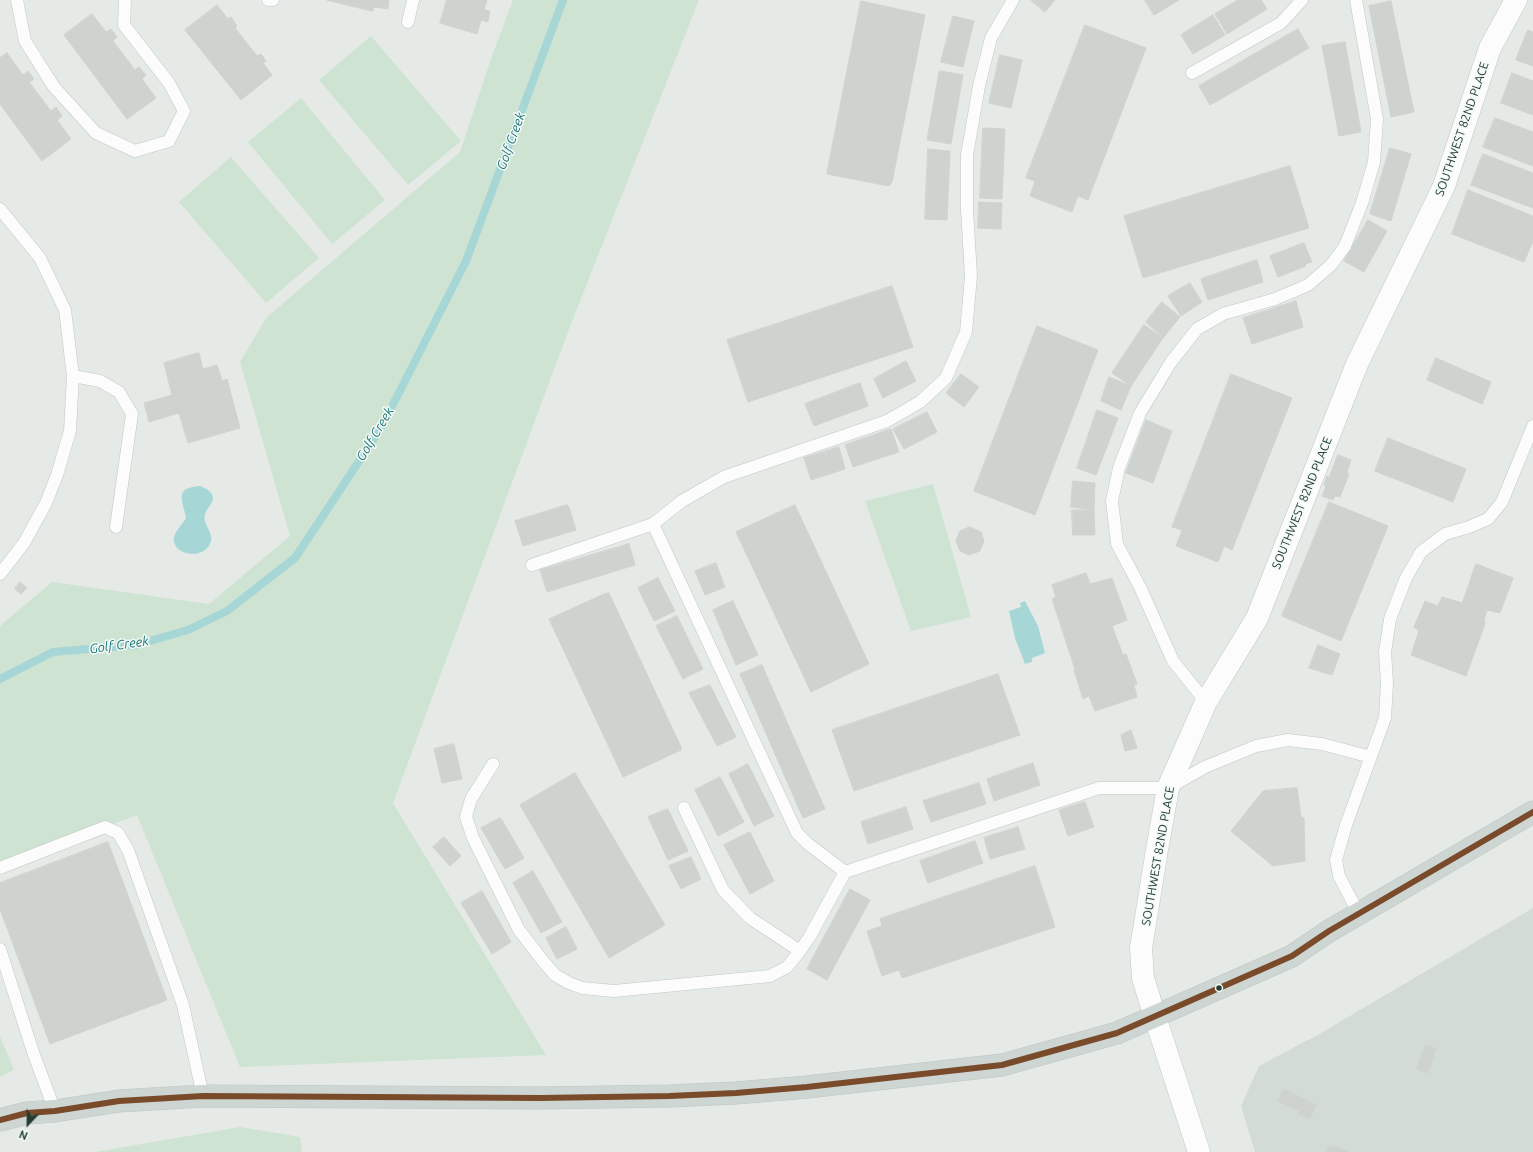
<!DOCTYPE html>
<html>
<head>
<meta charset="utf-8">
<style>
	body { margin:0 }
	#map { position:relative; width:1533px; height:1152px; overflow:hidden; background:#e5eae7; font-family:Ubuntu,sans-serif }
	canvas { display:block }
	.north { position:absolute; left:8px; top:1104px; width:40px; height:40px; -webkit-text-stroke:3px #f3f9f5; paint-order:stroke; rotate:202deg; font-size:11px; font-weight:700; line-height:16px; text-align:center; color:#233d33 }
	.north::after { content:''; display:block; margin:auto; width:14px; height:18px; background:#233d33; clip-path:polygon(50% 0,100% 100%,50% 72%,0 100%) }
</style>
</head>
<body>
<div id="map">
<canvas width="1533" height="1152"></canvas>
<div class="north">N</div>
</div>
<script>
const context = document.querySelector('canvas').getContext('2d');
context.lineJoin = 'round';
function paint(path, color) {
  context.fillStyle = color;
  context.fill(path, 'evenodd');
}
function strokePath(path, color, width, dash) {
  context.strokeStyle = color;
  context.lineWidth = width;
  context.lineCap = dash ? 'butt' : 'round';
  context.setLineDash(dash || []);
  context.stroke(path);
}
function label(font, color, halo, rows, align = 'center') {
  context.font = font + ' Ubuntu,sans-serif';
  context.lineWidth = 3;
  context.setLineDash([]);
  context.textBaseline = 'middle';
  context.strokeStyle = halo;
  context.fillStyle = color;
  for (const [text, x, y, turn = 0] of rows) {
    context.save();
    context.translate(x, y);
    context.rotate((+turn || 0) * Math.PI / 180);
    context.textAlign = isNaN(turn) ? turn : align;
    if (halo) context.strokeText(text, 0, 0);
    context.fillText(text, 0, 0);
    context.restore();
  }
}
paint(new Path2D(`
	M 1533,908 L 1533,1152 L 1255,1152 L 1241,1106 L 1259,1066 L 1321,1033 Z`), '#d3dbd7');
paint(new Path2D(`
	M 513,0 L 699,0 L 571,324 L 393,803 L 546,1055 L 240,1067 L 137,815 L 0,867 L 0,626 L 52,582 L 209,604 L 290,536 L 240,362 L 266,318 L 460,152 L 492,56 Z
	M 371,36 L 461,141 L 408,185 L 319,80 Z
	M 301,98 L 385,200 L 332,244 L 248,142 Z
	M 231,157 L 319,258 L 266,303 L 179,202 Z
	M 933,484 L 971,617 L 911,631 L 865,501 Z
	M 0,1036 L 14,1070 L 0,1077 Z
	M 240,1127 L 300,1137 L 302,1152 L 95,1152 Z`), '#cee3d2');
paint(new Path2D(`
	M 200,486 C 208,489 217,494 211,504 C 209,507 206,510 205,514 C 202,524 213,531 211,541 C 206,561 171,556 174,537 C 176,530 182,525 186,518 C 183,500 173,488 200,486 Z
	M 1025,601 L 1038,626 L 1045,653 L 1032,658 L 1032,662 L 1025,664 L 1015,638 L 1009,611 L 1021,607 L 1020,603 Z`), '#a7d6d7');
strokePath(new Path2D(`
	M 0,679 L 53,652 L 136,645 L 188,630 L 227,611 L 295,558 L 381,428 L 466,261 L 563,0`), '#a7d6d7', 8);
const building = new Path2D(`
	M 327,0 L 389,0 L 388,9 L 374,7 L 373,11 Z
	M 447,0 L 487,0 L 484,10 L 490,11 L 488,22 L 481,20 L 477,34 L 440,23 Z
	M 1031,0 L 1055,0 L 1045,12 Z
	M 1145,0 L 1179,0 L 1154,15 Z
	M 1238,0 L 1261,0 L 1267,9 L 1227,34 L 1215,14 Z
	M 861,1 L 925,15 L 892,182 L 889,186 L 827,174 Z
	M 1391,1 L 1414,112 L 1391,117 L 1369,6 Z
	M 217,5 L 228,19 L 231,17 L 237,26 L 235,28 L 257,56 L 261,54 L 266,61 L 263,63 L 272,75 L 241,100 L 185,30 Z
	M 92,14 L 106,32 L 111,29 L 117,37 L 113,41 L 135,70 L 139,67 L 146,75 L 142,79 L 156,98 L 127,119 L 64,35 Z
	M 1213,15 L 1225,35 L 1193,54 L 1181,35 Z
	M 953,16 L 974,21 L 963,67 L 941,62 Z
	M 1085,25 L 1146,48 L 1088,200 L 1078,196 L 1072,212 L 1030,196 L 1035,181 L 1026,178 Z
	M 1298,29 L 1309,48 L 1210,105 L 1199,86 Z
	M 1528,30 L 1533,32 L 1533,66 L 1516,60 Z
	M 1345,42 L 1361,132 L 1339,136 L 1322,46 Z
	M 7,53 L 23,75 L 28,71 L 34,79 L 29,82 L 51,111 L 56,107 L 62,116 L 57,120 L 71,139 L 42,161 L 0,104 L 0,58 Z
	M 1000,55 L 1022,60 L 1011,108 L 989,103 Z
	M 941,71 L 963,75 L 951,144 L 927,140 L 939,72 Z
	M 1512,73 L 1533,81 L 1533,115 L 1501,103 Z
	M 1495,118 L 1533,132 L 1533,166 L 1483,147 Z
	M 983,128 L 1005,129 L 1002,199 L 980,198 Z
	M 1390,148 L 1411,154 L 1391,221 L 1370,214 Z
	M 928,149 L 950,151 L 947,220 L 925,219 Z
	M 1483,154 L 1533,173 L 1533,208 L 1471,185 Z
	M 1290,166 L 1309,228 L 1143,278 L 1124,216 Z
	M 1468,190 L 1533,216 L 1533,241 L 1524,262 L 1452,234 Z
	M 979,202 L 1002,203 L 1001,229 L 978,228 Z
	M 1368,220 L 1387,231 L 1364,272 L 1344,261 Z
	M 1304,243 L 1312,262 L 1305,264 L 1306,266 L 1278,277 L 1270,256 Z
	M 1257,260 L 1263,282 L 1208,300 L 1201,279 Z
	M 1190,283 L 1202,302 L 1181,316 L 1168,296 Z
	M 892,286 L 913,347 L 748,402 L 727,340 Z
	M 1296,301 L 1303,327 L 1252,344 L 1243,318 Z
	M 1162,302 L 1180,317 L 1163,338 L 1146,322 Z
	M 1144,325 L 1163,338 L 1131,386 L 1112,373 Z
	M 1037,326 L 1098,350 L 1035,515 L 974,491 Z
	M 199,353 L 203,369 L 217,365 L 222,381 L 227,379 L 240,428 L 188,443 L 179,413 L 149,422 L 144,403 L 172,395 L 164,363 Z
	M 1436,358 L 1491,382 L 1482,404 L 1427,380 Z
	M 906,361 L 916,381 L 883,398 L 874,379 Z
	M 961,374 L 979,387 L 964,407 L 946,393 Z
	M 1231,374 L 1292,398 L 1232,550 L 1224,546 L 1218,562 L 1176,546 L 1182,530 L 1172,527 Z
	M 1109,377 L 1131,386 L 1121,410 L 1101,401 Z
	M 860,383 L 868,406 L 814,426 L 805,404 Z
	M 1097,410 L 1118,418 L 1096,475 L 1077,468 Z
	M 927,412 L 937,432 L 904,449 L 893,429 Z
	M 1146,420 L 1172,431 L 1153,483 L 1126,473 Z
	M 891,429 L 899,452 L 853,467 L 845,445 Z
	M 1388,438 L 1466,469 L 1453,502 L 1375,471 Z
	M 839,447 L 845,469 L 811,480 L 804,458 Z
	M 1338,455 L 1351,460 L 1347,472 L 1349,474 L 1340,497 L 1335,496 L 1333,500 L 1322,496 L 1326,486 L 1324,485 L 1327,476 L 1329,477 Z
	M 1073,481 L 1095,483 L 1094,510 L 1071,507 Z
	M 1329,502 L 1388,526 L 1341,641 L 1282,616 Z
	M 567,505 L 569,507 L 576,530 L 523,546 L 515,521 Z
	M 795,505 L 869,664 L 811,692 L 736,532 Z
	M 1072,510 L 1094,510 L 1095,535 L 1073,535 Z
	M 970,527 L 981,532 L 984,541 L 980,551 L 969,555 L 960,551 L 956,541 L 960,531 Z
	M 629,544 L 635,565 L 547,592 L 540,570 Z
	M 716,563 L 725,587 L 705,595 L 695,571 Z
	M 1476,564 L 1513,578 L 1500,613 L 1487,610 L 1484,621 L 1485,624 L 1466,676 L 1411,655 L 1419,631 L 1414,627 L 1425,601 L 1438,606 L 1442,597 L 1462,603 Z
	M 1086,573 L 1090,584 L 1112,578 L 1127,620 L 1112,626 L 1123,655 L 1126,654 L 1137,684 L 1134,685 L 1137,697 L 1095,711 L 1089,696 L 1083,699 L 1074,670 L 1075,669 L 1052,599 L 1056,597 L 1052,585 Z
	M 658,578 L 675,611 L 654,621 L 638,588 Z
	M 20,582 L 27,588 L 21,594 L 15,589 Z
	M 609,593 L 681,747 L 681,750 L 623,777 L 549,619 L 604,594 Z
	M 733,601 L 758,655 L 736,665 L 713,610 Z
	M 677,616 L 703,669 L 683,679 L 656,626 Z
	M 1318,645 L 1340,654 L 1332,675 L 1309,668 Z
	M 762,665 L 825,809 L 803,818 L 740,674 Z
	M 998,674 L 1020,735 L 854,791 L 832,730 Z
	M 710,685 L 736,737 L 717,746 L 689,693 Z
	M 1131,730 L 1137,748 L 1125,751 L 1121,735 Z
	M 454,744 L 462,779 L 442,783 L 434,749 Z
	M 1033,763 L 1040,785 L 994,801 L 987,779 Z
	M 748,764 L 774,816 L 754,826 L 729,774 Z
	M 575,773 L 665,925 L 609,958 L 520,805 Z
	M 720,777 L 744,822 L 718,836 L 695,790 Z
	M 979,783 L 986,804 L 931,822 L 923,801 Z
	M 1297,788 L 1301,817 L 1304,818 L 1305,861 L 1273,866 L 1231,831 L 1263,791 Z
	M 1085,802 L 1094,827 L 1068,836 L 1059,810 Z
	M 906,807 L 913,829 L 868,844 L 861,822 Z
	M 668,809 L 688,851 L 668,860 L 648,817 Z
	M 500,818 L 502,820 L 524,858 L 505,869 L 481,828 Z
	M 1018,827 L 1025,849 L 990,859 L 984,838 Z
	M 750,832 L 774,881 L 750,894 L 724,845 Z
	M 444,837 L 461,856 L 450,866 L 433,847 Z
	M 975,841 L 983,863 L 928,883 L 920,861 Z
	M 108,842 L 167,1000 L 50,1044 L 0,909 L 0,883 Z
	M 691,857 L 701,879 L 681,889 L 669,866 Z
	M 1035,866 L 1055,927 L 902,978 L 899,970 L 882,976 L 867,931 L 882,926 L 880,919 Z
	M 533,871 L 562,922 L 541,933 L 513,883 Z
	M 850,889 L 870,900 L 827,980 L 807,969 Z
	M 482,891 L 511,942 L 492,954 L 461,903 Z
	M 566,927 L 577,949 L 557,959 L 546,938 Z
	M 1426,1045 L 1436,1049 L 1427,1073 L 1417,1069 Z
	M 1284,1089 L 1316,1105 L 1310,1119 L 1298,1114 L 1300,1111 L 1278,1101 Z
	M 1330,1145 L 1348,1152 L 1327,1152 Z`);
paint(building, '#ced3d0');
strokePath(building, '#ced3d0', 1);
const service = new Path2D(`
	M 17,0 L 25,41 L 54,87 L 96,133 L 135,151 L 169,141 L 184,111 L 169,83 L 124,25 L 125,0
	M 268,0 L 273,0
	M 408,22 L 413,0
	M 1192,73 L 1281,23 L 1302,0
	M 0,209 L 40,258 L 65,310 L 73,376 L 70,431 L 57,475 L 46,503 L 24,543 L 0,574
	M 73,376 L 100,381 L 119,392 L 132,414 L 116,527
	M 532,565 L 653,524
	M 1206,702 L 1173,661 L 1140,587 L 1117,544 L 1112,501 L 1119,468 L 1140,413 L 1171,362 L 1197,329 L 1223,314 L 1275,299 L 1308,285 L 1331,265 L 1345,246 L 1362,203 L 1374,162 L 1377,119 L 1356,0
	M 493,764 L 471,799 L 466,817 L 473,838 L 519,930 L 543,961 L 555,975 L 569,983 L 582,988 L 614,991 L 770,976 L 787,967 L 800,951 L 810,936 L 845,872 L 1099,788 L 1168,788 L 1205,767 L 1256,746 L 1288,740 L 1322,744 L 1371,757
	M 684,808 L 723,890 L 750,918 L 800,951
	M 0,868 L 105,827 L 118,833 L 128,850 L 183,1005 L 203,1096
	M 845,872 L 807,843 L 797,833 L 653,524 L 682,501 L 724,477 L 887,421 L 920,402 L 946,378 L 966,332 L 971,276 L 967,210 L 967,155 L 979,86 L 991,38 L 1013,0
	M 1359,914 L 1339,876 L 1336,860 L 1346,825 L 1385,718 L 1387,683 L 1385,652 L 1390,619 L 1406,578 L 1421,552 L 1445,534 L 1469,527 L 1488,519 L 1502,502 L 1533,426
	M 0,949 L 33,1052 L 55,1111`);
const minor = new Path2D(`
	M 1155,1017 L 1143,978 L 1141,948 L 1157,850 L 1168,788 L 1206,702 L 1257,618 L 1357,364 L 1444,186 L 1490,48 L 1516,0`);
const tertiary = new Path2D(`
	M 1155,1017 L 1199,1152`);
const primary = new Path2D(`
	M 0,1120 L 27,1113 L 55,1111 L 119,1101 L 203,1096 L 540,1098 L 669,1096 L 736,1093 L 807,1087 L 1002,1065 L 1117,1033 L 1292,956 L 1329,931 L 1533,812`);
strokePath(service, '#c2c7c4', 13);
strokePath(minor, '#c2c7c4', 23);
strokePath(tertiary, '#c2c7c4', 23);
strokePath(primary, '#bdc6c2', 23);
strokePath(service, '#fbfcfb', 12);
strokePath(minor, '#fbfcfb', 22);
strokePath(tertiary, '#fbfcfb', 22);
strokePath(primary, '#ced6d3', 22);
strokePath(new Path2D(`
	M 0,1120 L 27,1113 L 55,1111 L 119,1101 L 203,1096 L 540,1098 L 669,1096 L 736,1093 L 807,1087 L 1002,1065 L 1117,1033 L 1292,956 L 1329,931 L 1533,812`), '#7a4b2a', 6);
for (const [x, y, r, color] of [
	[1219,988,3.5,"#233d33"]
]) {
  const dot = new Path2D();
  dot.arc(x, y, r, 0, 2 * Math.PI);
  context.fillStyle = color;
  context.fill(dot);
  strokePath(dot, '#f3f9f5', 1.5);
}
label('12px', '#233d33', '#f3f9f5', [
	["SOUTHWEST 82ND PLACE",1462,129,-71],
	["SOUTHWEST 82ND PLACE",1302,503,-68],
	["SOUTHWEST 82ND PLACE",1158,856,-80]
]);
label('italic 13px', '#1e7578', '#f3f9f5', [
	["Golf Creek",511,141,-70],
	["Golf Creek",375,434,-59],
	["Golf Creek",119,645,-8]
]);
</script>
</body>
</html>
